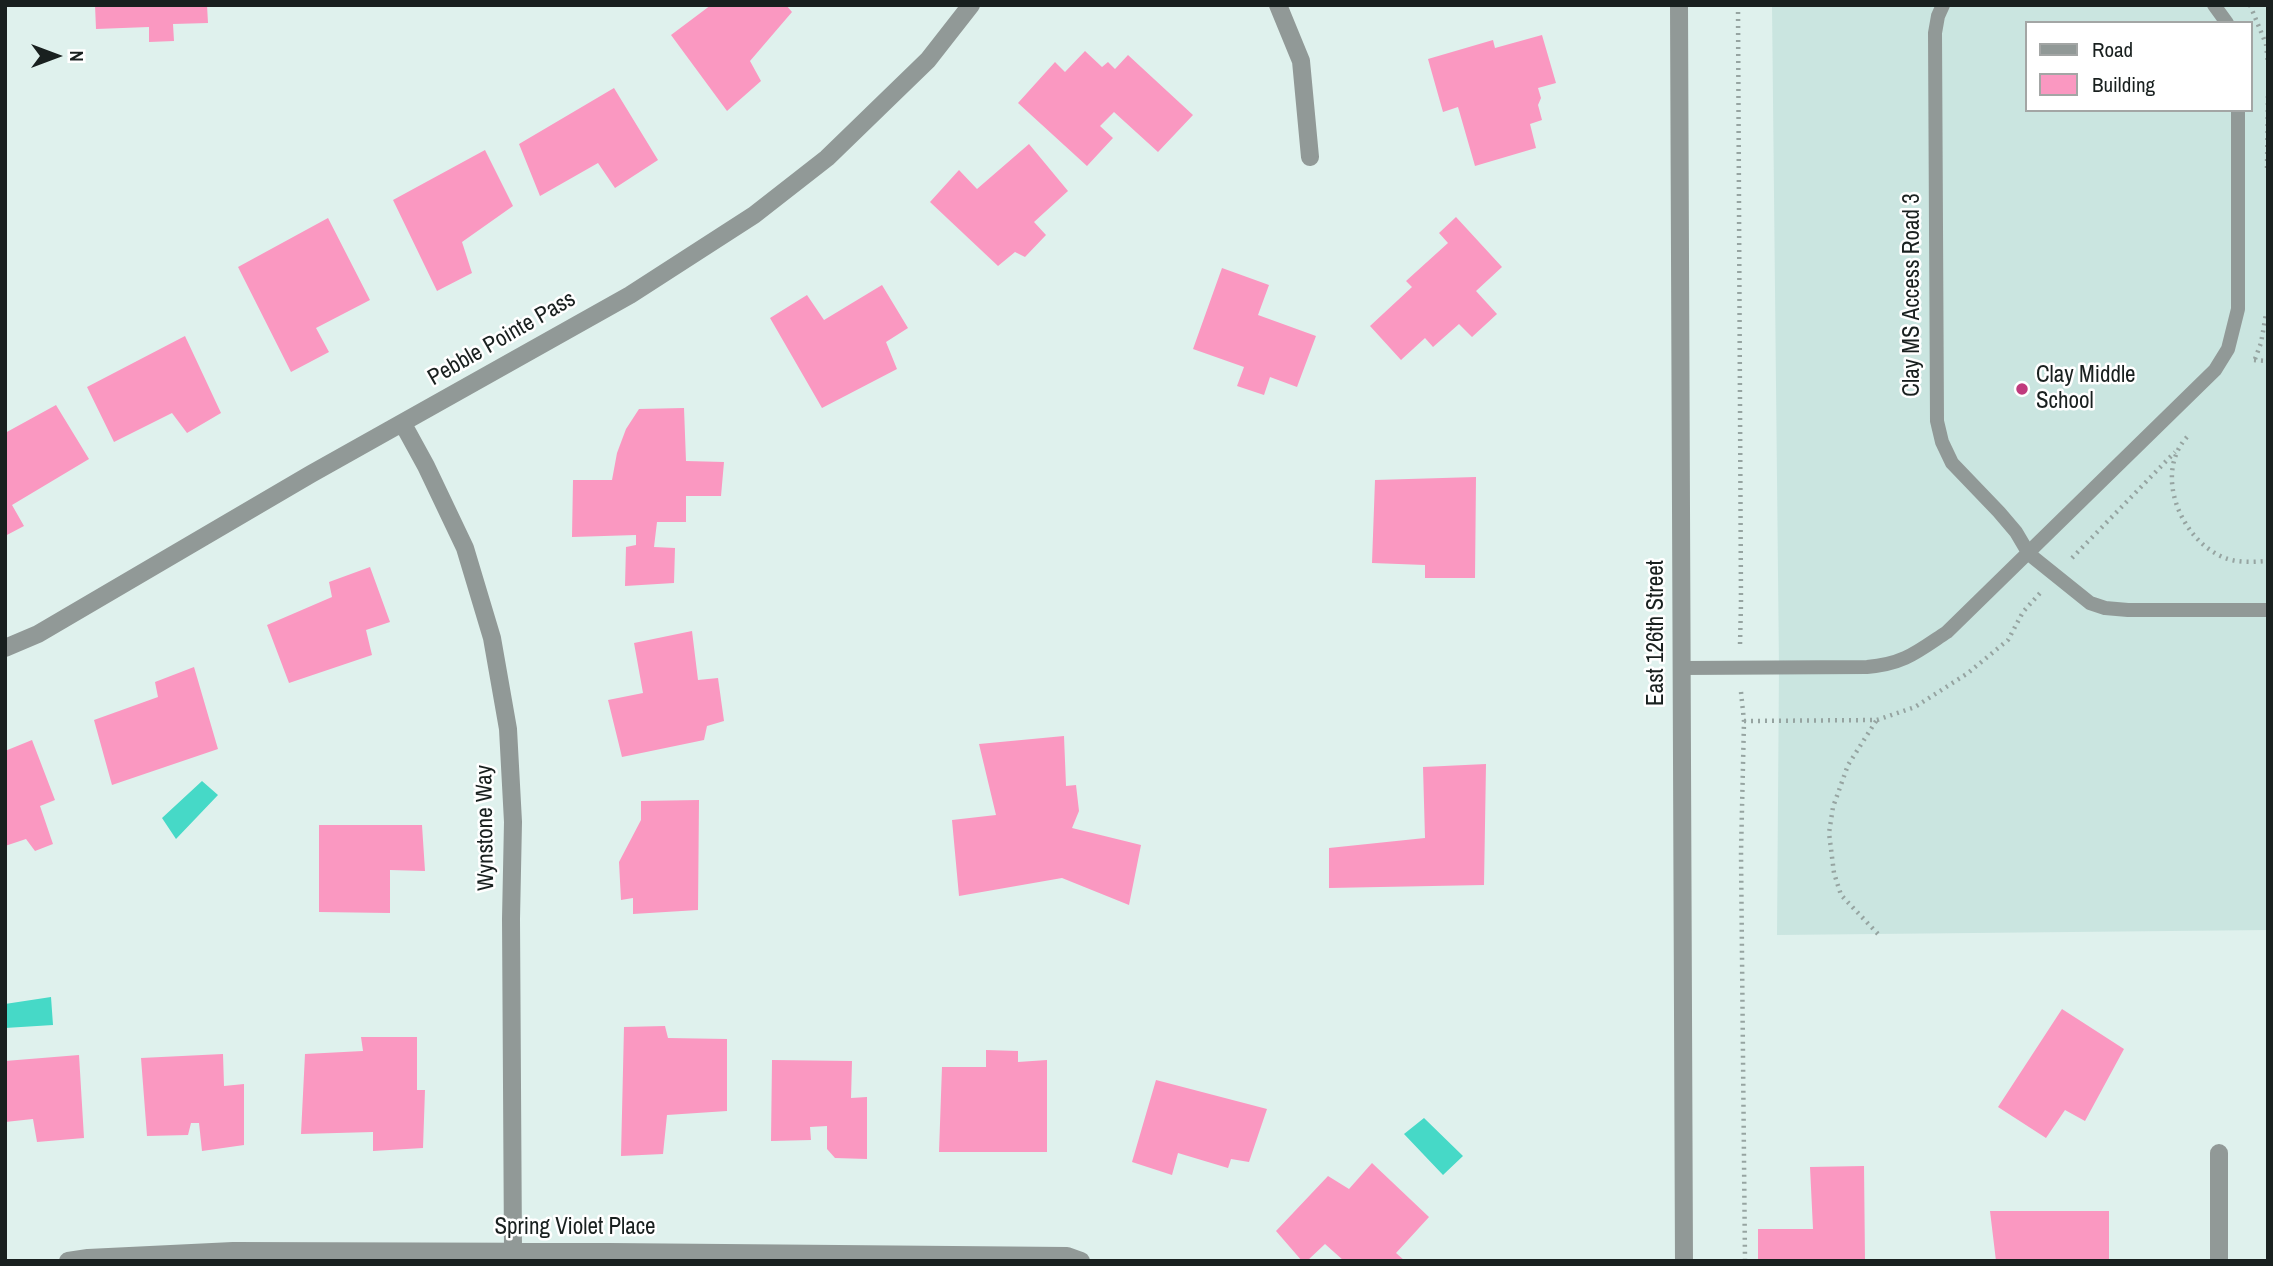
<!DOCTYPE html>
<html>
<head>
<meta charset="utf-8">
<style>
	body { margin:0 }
	#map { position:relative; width:2273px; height:1266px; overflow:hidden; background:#dff1ed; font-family:"Archivo Narrow",sans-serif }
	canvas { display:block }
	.frame { position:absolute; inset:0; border:7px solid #19201f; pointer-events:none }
	.legend { position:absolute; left:2025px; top:21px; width:228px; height:91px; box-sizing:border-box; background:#fff; border:2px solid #a3a6a5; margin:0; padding:9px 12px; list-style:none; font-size:21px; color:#19201f }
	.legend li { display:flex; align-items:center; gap:14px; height:35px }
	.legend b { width:35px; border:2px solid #a3a6a5 }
	.north { position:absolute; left:21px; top:21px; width:70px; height:70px; -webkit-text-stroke:5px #fff; paint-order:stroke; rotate:90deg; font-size:19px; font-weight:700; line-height:28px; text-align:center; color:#19201f }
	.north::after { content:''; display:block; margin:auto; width:24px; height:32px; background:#19201f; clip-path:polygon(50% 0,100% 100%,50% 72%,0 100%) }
</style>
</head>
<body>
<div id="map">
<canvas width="2273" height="1266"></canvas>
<div class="frame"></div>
<ul class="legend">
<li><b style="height:9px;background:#919997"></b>Road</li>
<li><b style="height:19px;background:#fa98c1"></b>Building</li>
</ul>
<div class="north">N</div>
</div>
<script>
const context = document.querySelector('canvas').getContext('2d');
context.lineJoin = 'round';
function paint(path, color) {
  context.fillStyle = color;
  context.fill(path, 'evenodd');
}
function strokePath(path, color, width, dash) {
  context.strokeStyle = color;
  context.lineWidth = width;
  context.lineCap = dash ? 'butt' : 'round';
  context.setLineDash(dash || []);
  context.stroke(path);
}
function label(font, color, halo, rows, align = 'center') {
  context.font = font + ' "Archivo Narrow",sans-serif';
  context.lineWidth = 5;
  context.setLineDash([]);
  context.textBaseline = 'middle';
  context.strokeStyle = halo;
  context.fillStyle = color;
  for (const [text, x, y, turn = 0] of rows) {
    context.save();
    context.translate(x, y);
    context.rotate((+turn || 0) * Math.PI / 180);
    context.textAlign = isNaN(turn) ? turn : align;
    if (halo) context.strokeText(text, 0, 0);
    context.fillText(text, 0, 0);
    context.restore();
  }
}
paint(new Path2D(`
	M 1772,5 L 2268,5 L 2268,930 L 1777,935 L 1779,668 ZM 2026,23 L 2250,23 L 2250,110 L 2026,110 Z`), '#cae5e0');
paint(new Path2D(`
	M 202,781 L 218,795 L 176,839 L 162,818 Z
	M 51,997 L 53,1025 L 5,1028 L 5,1004 Z
	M 1424,1118 L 1463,1156 L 1443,1175 L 1404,1134 Z`), '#46d9c7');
paint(new Path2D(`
	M 95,5 L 207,5 L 208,23 L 173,24 L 174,41 L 149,42 L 149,27 L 96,29 Z
	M 711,5 L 786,5 L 792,12 L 750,61 L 761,81 L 727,111 L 671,35 Z
	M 1542,35 L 1556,83 L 1538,88 L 1541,98 L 1538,105 L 1542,120 L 1530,124 L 1536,148 L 1475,166 L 1458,107 L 1443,112 L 1428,59 L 1493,40 L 1495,48 Z
	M 1085,51 L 1102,67 L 1108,62 L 1115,69 L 1128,55 L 1193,115 L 1158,152 L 1114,112 L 1100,126 L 1113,138 L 1087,166 L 1018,103 L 1055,62 L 1065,72 Z
	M 614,88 L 658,160 L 615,188 L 598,163 L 540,196 L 519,144 Z
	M 1029,144 L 1068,191 L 1034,222 L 1046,235 L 1025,257 L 1015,252 L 998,266 L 930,202 L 959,170 L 977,189 Z
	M 485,150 L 513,206 L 462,242 L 472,273 L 437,291 L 393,200 Z
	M 1456,217 L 1502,267 L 1476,291 L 1497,314 L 1472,337 L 1459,324 L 1433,347 L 1425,338 L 1401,360 L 1370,326 L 1412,287 L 1406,281 L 1448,243 L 1439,233 Z
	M 328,218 L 370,300 L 316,328 L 329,352 L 291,372 L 238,267 Z
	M 1222,268 L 1269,285 L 1258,315 L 1316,336 L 1297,387 L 1270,377 L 1264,395 L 1237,386 L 1244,367 L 1193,349 Z
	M 882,285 L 908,328 L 886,342 L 897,369 L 822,408 L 770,318 L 807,295 L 824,320 Z
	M 185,336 L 221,413 L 187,433 L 172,413 L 114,442 L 87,387 Z
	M 56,405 L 89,459 L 12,505 L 24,526 L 5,536 L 5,433 Z
	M 684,408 L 686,461 L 724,462 L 721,496 L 686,496 L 686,522 L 657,522 L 654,547 L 675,548 L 674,583 L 625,586 L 626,547 L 636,545 L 636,535 L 572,537 L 573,480 L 612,480 L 617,453 L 626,429 L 639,409 Z
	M 1476,477 L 1475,578 L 1425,578 L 1425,565 L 1372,563 L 1375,480 Z
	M 370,567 L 390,622 L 366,630 L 372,655 L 289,683 L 267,625 L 332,597 L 329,582 Z
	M 692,631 L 698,680 L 718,678 L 724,721 L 707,726 L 704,740 L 622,757 L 608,700 L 643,693 L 634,643 Z
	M 194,667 L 218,749 L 112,785 L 94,720 L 158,697 L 155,682 Z
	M 1064,736 L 1066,786 L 1076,785 L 1079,811 L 1072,828 L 1141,845 L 1129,905 L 1062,878 L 959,896 L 952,820 L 996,815 L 979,744 Z
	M 32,740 L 55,800 L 40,806 L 53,844 L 35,851 L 26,839 L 5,846 L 5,751 Z
	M 1486,764 L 1484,885 L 1329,888 L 1329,848 L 1425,838 L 1423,767 Z
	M 699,800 L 698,910 L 633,914 L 633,898 L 621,900 L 619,862 L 641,820 L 641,801 Z
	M 319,825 L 422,825 L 425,871 L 390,870 L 390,913 L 319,912 Z
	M 2062,1009 L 2124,1049 L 2085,1121 L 2065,1110 L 2046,1138 L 1998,1107 Z
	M 665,1026 L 668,1038 L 727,1039 L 727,1111 L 667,1115 L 663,1154 L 621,1156 L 624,1027 Z
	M 361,1037 L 417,1037 L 417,1090 L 425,1090 L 423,1148 L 373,1151 L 373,1132 L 301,1134 L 305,1054 L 363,1051 Z
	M 986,1050 L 1018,1051 L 1018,1062 L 1047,1060 L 1047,1152 L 939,1152 L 942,1067 L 986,1067 Z
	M 223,1054 L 224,1086 L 244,1084 L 244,1145 L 202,1151 L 199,1123 L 191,1123 L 188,1135 L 147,1136 L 141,1058 Z
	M 79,1055 L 84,1138 L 37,1142 L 33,1119 L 5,1122 L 5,1061 Z
	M 772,1060 L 852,1061 L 851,1098 L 867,1097 L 867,1159 L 835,1158 L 827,1149 L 827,1126 L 810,1127 L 811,1140 L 771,1141 Z
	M 1156,1080 L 1267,1109 L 1249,1162 L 1231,1159 L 1228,1168 L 1178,1153 L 1172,1175 L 1132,1162 Z
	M 1372,1163 L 1429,1217 L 1396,1253 L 1405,1261 L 1344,1261 L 1325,1244 L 1307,1261 L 1302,1261 L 1276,1231 L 1328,1176 L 1349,1189 Z
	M 1864,1166 L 1865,1261 L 1758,1261 L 1758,1229 L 1813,1229 L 1810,1167 Z
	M 1990,1211 L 2109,1211 L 2109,1261 L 1996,1261 Z`), '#fa98c1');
strokePath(new Path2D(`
	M 1738,5 L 1741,603 L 1740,645
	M 2250,5 L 2266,44 L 2268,63
	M 2267,168 L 2268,96
	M 2255,359 L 2261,343 L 2266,314
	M 2254,360 L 2268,361
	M 2187,437 C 2153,474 2181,541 2225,558 C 2238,563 2254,562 2268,561
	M 2072,558 L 2175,452
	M 1741,692 L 1744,721 L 1741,853 L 1745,1261
	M 1744,721 L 1877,720 L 1915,707 L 1968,673 L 2008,640 L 2023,612 L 2040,593
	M 1876,721 L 1848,765 L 1833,807 L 1829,833 L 1834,873 L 1841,895 L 1878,934`), '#96a4a1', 4.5, [2, 5]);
strokePath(new Path2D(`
	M 1943,5 L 1938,16 L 1935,33 L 1937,421 L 1942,442 L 1952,463 L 1999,512 L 2016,532 L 2029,554 L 2090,603 L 2105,608 L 2128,610 L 2268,610
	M 2214,5 L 2227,23
	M 1681,668 L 1867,667 C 1904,664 1917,652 1947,632 L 2215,370 L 2228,349 L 2238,309 L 2238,110`), '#919997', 14);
strokePath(new Path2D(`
	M 1278,5 L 1301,61 L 1310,157
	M 403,424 L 426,466 L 465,548 L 492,638 L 508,729 L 513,822 L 511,919 L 513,1252
	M 5,648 L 38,634 L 311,474 L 630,295 L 754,215 L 827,158 L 928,60 L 971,5
	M 2219,1153 L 2219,1261
	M 68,1261 L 88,1258 L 233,1251 L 610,1252 L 1067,1256 L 1081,1261`), '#919997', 18);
strokePath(new Path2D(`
	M 1679,5 L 1684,1261`), '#919997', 18);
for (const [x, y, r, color] of [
	[2022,389,7,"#c03a7d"]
]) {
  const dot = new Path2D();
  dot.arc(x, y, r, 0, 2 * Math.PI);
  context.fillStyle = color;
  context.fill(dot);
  strokePath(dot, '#fff', 2.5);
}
label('23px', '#19201f', '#fff', [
	["Clay MS Access Road 3",1913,295,-90],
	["Pebble Pointe Pass",502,339,-30],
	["East 126th Street",1657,633,-90],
	["Wynstone Way",486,828,-91],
	["Spring Violet Place",575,1228]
]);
label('23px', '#19201f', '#fff', [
	["Clay Middle",2036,376],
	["School",2036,402]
], 'left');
</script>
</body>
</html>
